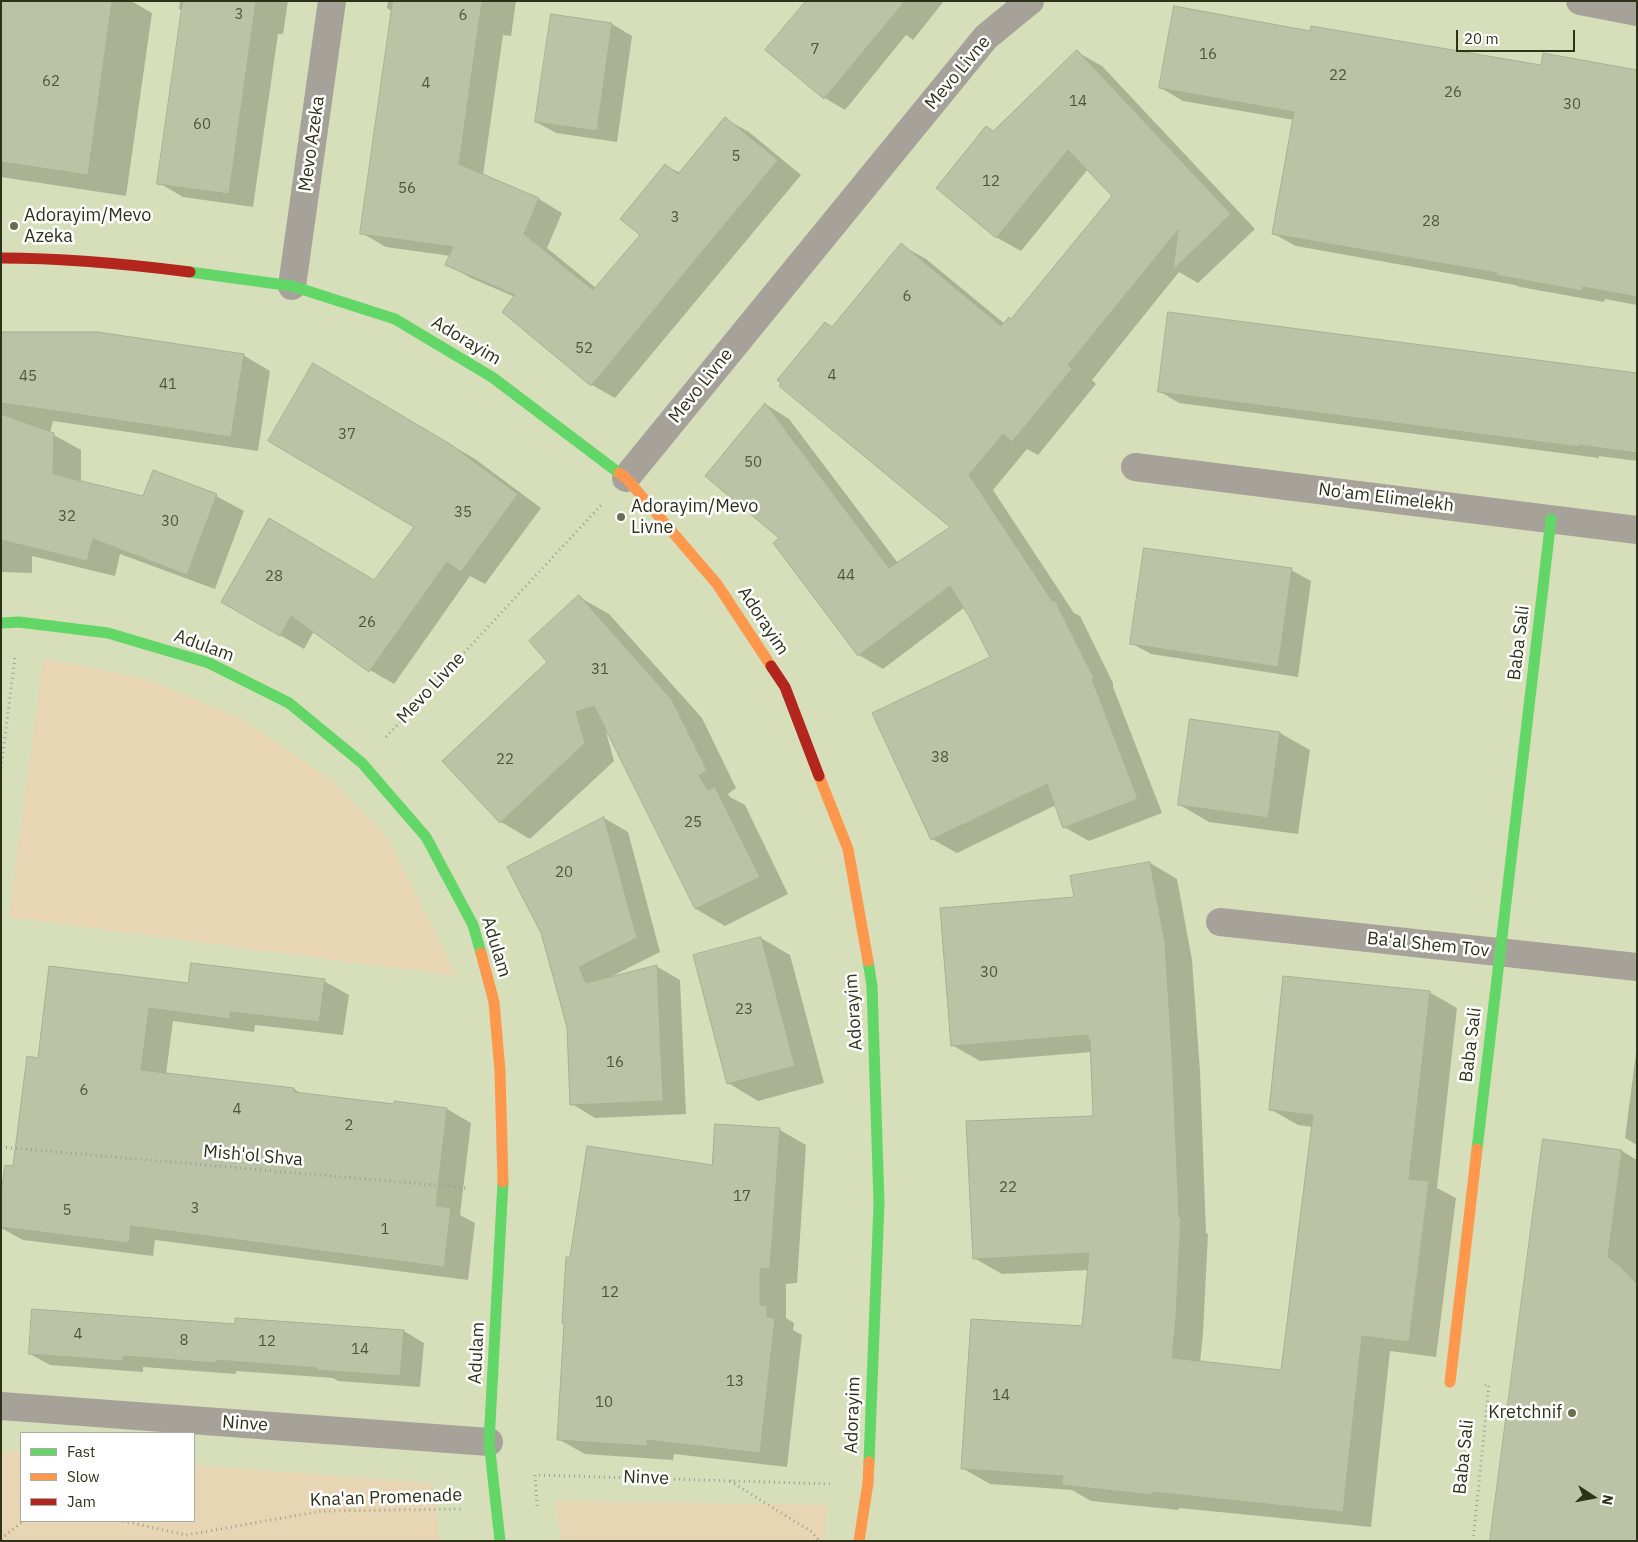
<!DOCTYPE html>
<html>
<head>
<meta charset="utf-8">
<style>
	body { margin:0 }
	#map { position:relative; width:1638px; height:1542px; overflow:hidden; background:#d6dfba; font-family:"IBM Plex Sans",sans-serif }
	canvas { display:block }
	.frame { position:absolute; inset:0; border:2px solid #2d3218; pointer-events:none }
	.legend { position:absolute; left:20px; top:1432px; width:175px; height:90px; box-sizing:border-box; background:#fff; border:1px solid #abada3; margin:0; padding:6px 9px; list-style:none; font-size:15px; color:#2d3218 }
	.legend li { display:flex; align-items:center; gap:10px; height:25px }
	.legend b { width:25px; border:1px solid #abada3 }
	.north { position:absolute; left:1568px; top:1472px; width:50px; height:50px; -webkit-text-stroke:4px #fff; paint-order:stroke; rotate:101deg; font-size:14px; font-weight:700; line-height:20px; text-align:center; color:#2d3218 }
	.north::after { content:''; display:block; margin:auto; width:18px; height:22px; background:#2d3218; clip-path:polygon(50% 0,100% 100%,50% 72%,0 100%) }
	.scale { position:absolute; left:1456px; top:30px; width:119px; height:22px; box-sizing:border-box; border:2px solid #2d3218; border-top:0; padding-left:6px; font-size:15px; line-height:18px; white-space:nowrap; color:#2d3218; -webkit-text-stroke:4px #fff; paint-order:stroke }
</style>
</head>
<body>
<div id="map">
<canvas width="1638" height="1542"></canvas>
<div class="frame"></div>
<ul class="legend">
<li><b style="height:6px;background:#63d668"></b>Fast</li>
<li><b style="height:6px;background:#ff974d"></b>Slow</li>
<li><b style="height:6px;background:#b3261e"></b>Jam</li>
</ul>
<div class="north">N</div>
<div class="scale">20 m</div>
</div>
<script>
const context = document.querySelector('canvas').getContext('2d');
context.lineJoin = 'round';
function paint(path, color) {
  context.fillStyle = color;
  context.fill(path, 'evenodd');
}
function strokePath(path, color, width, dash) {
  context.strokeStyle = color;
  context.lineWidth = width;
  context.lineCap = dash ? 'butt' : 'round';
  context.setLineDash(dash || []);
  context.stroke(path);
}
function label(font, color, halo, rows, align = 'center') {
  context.font = font + ' "IBM Plex Sans",sans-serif';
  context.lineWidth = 5;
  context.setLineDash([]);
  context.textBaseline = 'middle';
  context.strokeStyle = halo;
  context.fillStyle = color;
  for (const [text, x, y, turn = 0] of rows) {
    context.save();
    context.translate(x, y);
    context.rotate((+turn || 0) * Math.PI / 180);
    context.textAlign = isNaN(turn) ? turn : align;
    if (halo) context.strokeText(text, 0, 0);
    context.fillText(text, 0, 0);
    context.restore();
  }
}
paint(new Path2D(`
	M 43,659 L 143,678 L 241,718 L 332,781 L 387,837 L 457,976 L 9,917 Z
	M 1,1451 L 21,1452 L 21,1521 L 194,1521 L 194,1465 L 433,1483 L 439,1541 L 1,1541 Z
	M 555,1501 L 827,1505 L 825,1541 L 562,1541 Z`), '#e8d5b3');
paint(new Path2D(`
	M 1,1 L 131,1 L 152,13 L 126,196 L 1,177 Z
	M 180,1 L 288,1 L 283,34 L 278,34 L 253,207 L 183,197 L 159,183 L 183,11 L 179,9 Z
	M 388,1 L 516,1 L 511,36 L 503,35 L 483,175 L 539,199 L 562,213 L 547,248 L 596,288 L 641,235 L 665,165 L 680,173 L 725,119 L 749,132 L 801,175 L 615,398 L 592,385 L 515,297 L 471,278 L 447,264 L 451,256 L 386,247 L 362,233 L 392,11 L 387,8 Z
	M 808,1 L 944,1 L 913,40 L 906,35 L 845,110 L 825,98 L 767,50 Z
	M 552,15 L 612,24 L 632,36 L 617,142 L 556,133 L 536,122 Z
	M 1311,32 L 1542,67 L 1637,79 L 1637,305 L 1605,299 L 1604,302 L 1520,287 L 1515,285 L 1296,246 L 1274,234 L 1294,120 L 1183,101 L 1161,88 Z
	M 1077,52 L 1102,66 L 1255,229 L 1198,283 L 1179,272 L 1092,380 L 1096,384 L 1038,455 L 1027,449 L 993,490 L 1074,613 L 1080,616 L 1113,683 L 1113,687 L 1162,813 L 1089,841 L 1064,827 L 1056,805 L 957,853 L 932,839 L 992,658 L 965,607 L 883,669 L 859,655 L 781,538 L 765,404 L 789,419 L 898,563 L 952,527 L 825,323 L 833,328 L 901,245 L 926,259 L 1005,324 L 1012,320 L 1113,196 L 1088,169 L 1021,251 L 996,237 L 994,132 Z
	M 1,333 L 243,355 L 270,371 L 258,451 L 53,421 L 50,433 L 81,450 L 81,482 L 144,498 L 216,496 L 244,511 L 215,589 L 120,554 L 115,576 L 32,556 L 32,573 L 1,572 Z
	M 314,365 L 475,459 L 541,508 L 485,584 L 470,576 L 394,684 L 370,670 L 314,631 L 304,649 L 223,602 L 375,582 L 415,527 Z
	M 1620,371 L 1637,373 L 1637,461 L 1599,456 L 1599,458 L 1179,403 L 1159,391 L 1620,373 Z
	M 1291,570 L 1311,581 L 1298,677 L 1151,654 L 1131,643 Z
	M 579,597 L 609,614 L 702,718 L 736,788 L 728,794 L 730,797 L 745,805 L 788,894 L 725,926 L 696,909 L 605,728 L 614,761 L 530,839 L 501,822 L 549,662 Z
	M 1280,733 L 1310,750 L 1298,834 L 1209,822 L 1180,805 Z
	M 604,818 L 628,832 L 660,952 L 610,977 L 656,966 L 680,980 L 686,1114 L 595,1118 L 572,1104 L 568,1027 L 542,933 L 509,868 Z
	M 1150,863 L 1177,879 L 1192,960 L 1200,1071 L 1206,1233 L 1208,1234 L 1203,1333 L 1200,1363 L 1282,1372 L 1313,1127 L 1298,1125 L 1270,1109 L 1429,992 L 1457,1008 L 1437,1188 L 1456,1198 L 1436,1357 L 1390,1351 L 1371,1527 L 1179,1508 L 1179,1510 L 1091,1501 L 1072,1490 L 990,1484 L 962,1468 L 1083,1327 L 1089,1270 L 1002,1274 L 974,1258 L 1094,1117 L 1092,1052 L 980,1061 L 952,1045 L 1075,898 Z
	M 761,938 L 790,955 L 824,1083 L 758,1101 L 728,1083 Z
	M 324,981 L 349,995 L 343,1035 L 255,1025 L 254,1032 L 173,1021 L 166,1074 L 294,1089 L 303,1095 L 447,1109 L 471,1123 L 460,1215 L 475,1223 L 468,1280 L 155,1240 L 153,1256 L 23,1240 L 1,1228 L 1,1204 L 14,1168 L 39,1059 L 189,984 Z
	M 1636,1053 L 1637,1053 L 1637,1145 L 1625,1138 Z
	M 780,1130 L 806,1145 L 797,1283 L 786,1284 L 786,1318 L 794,1323 L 793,1330 L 802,1335 L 787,1467 L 674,1454 L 673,1460 L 585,1454 L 558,1439 L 572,1259 L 713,1167 Z
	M 1622,1151 L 1637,1160 L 1637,1541 L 1491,1541 Z
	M 236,1326 L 404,1331 L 424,1343 L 420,1387 L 338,1381 L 333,1378 L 236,1371 L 236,1374 L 143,1367 L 143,1372 L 50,1365 L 30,1354 Z`), '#0003');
const building = new Path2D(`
	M 1,1 L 112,1 L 88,175 L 1,162 Z
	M 183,1 L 256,1 L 229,194 L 157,184 Z
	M 393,1 L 482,1 L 459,164 L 539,198 L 524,234 L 593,290 L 640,235 L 620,219 L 665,164 L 678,174 L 725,117 L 778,160 L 591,386 L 502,312 L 515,295 L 445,265 L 453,247 L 360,234 Z
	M 806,1 L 905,1 L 824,99 L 765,50 Z
	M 1174,6 L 1310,31 L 1311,26 L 1541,65 L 1543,53 L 1637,70 L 1637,297 L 1583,287 L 1582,291 L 1496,275 L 1497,273 L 1272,234 L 1294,112 L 1159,88 Z
	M 551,14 L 612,23 L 597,131 L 535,122 Z
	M 1077,50 L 1231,214 L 1173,270 L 1178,230 L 1068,365 L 1072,369 L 1012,442 L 1003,434 L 969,475 L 1053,602 L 1055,600 L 1094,678 L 1092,679 L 1138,799 L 1063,828 L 1047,784 L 931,840 L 872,713 L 990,657 L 970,618 L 950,586 L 858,656 L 773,543 L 779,538 L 705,476 L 765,403 L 889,568 L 950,527 L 779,386 L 781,383 L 777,380 L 825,322 L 832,327 L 901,243 L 1001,326 L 1009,317 L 1011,319 L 1112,196 L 1068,150 L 996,238 L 936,188 L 986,126 L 993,131 Z
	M 1168,312 L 1637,373 L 1637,453 L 1579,445 L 1579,447 L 1158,392 Z
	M 1,332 L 98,332 L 244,354 L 231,437 L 1,403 Z
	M 313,363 L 450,444 L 518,494 L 461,572 L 447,562 L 369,672 L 291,616 L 280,636 L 221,602 L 269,518 L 374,580 L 414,527 L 268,441 Z
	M 1,414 L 54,433 L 53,474 L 143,496 L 153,470 L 217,494 L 187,575 L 93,539 L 87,561 L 1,540 Z
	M 1144,548 L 1292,568 L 1278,667 L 1130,644 Z
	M 579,595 L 672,700 L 707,770 L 699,776 L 708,790 L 715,787 L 760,877 L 695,909 L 594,706 L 576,712 L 585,743 L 500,823 L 442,761 L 547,662 L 529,641 Z
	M 1190,719 L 1280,732 L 1268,818 L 1178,805 Z
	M 604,817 L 637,938 L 579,967 L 586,983 L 657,965 L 663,1101 L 570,1105 L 567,1027 L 541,933 L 507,867 Z
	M 1150,862 L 1165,943 L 1172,1055 L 1179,1217 L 1181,1217 L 1176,1317 L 1172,1358 L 1281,1370 L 1313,1115 L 1269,1110 L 1283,976 L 1430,991 L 1409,1179 L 1429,1181 L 1409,1342 L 1362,1336 L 1343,1512 L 1152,1492 L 1151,1495 L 1062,1485 L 1063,1476 L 961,1469 L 971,1319 L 1082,1326 L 1089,1253 L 973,1259 L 966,1121 L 1093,1116 L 1090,1040 L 1088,1040 L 1088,1035 L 951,1046 L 940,908 L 1074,897 L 1070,876 Z
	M 761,937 L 795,1066 L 727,1084 L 693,955 Z
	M 191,963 L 325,979 L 319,1022 L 230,1012 L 230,1019 L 149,1008 L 141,1070 L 294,1088 L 294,1092 L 394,1104 L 394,1101 L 447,1108 L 436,1206 L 451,1208 L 444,1267 L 131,1226 L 129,1243 L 1,1227 L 1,1194 L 5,1165 L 13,1166 L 27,1056 L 38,1058 L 49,966 L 188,983 Z
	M 715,1124 L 780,1128 L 770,1268 L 760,1269 L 760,1305 L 767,1306 L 767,1317 L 775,1318 L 760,1453 L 647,1440 L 647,1446 L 557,1440 L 564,1324 L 562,1323 L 566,1257 L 570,1257 L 587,1146 L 712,1165 Z
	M 1543,1139 L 1622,1150 L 1608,1257 L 1620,1266 L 1637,1284 L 1637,1541 L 1490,1541 Z
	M 32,1309 L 235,1324 L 235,1318 L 404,1330 L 400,1376 L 317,1370 L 317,1368 L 216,1360 L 216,1363 L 124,1356 L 123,1361 L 29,1354 Z`);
paint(building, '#bbc2a5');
strokePath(building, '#a9b092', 1);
strokePath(new Path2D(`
	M 386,737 L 603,503
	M 1,768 L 15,657
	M 1,1147 L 468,1188
	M 730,1481 L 812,1532 L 819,1541
	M 537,1506 L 535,1475 L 833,1484
	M 123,1521 L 186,1535 L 322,1511 L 462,1509
	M 1,1539 L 23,1521
	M 1473,1541 L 1489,1385 L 1485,1385`), '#a09d93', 3, [1, 4]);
strokePath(new Path2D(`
	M 1580,1 L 1637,12
	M 292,286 L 332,1
	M 1135,467 L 1637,530
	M 626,478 L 986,37 L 1030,1
	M 1220,922 L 1637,967
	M 1,1406 L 489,1442`), '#a6a29a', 28);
strokePath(new Path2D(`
	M 190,272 L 292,286 L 395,319 L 492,377 L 619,473
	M 1,623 L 19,622 L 108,633 L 209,663 L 289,703 L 362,763 L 426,837 L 473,925 L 481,953
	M 868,961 L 872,986 L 879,1203 L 869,1462
	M 1477,1149 L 1551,519
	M 500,1541 L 489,1442 L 503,1182`), '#63d668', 11);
strokePath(new Path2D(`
	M 619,473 L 626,478 L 717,584 L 771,666
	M 819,776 L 848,849 L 868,961
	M 481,953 L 494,1002 L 500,1071 L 503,1182
	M 1450,1382 L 1477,1149
	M 859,1541 L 868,1483 L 869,1462`), '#ff974d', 11);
strokePath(new Path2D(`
	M 1,258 C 64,258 128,264 190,272
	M 771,666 L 785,687 L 819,776`), '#b3261e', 11);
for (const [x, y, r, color] of [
	[14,226,5,"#686f51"],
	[621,517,5,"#686f51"],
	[1572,1413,5,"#686f51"]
]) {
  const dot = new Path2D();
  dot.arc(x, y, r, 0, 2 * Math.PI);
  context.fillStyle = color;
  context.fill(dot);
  strokePath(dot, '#fff', 2);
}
label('15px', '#50563b', null, [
	["3",239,15],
	["6",463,16],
	["7",815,50],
	["16",1208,55],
	["22",1338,76],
	["62",51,82],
	["4",426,84],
	["26",1453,93],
	["14",1078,102],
	["30",1572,105],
	["60",202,125],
	["5",736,157],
	["12",991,182],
	["56",407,189],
	["3",675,218],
	["28",1431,222],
	["6",907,297],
	["52",584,349],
	["4",832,376],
	["45",28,377],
	["41",168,385],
	["37",347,435],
	["50",753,463],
	["35",463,513],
	["32",67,517],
	["30",170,522],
	["44",846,576],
	["28",274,577],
	["26",367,623],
	["31",600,670],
	["38",940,758],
	["22",505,760],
	["25",693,823],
	["20",564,873],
	["30",989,973],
	["23",744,1010],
	["16",615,1063],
	["6",84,1091],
	["4",237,1110],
	["2",349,1126],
	["22",1008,1188],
	["17",742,1197],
	["3",195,1209],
	["5",67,1211],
	["1",385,1230],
	["12",610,1293],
	["4",78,1335],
	["8",184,1341],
	["12",267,1342],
	["14",360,1350],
	["13",735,1382],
	["14",1001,1396],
	["10",604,1403]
]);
label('18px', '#2d3218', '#fff', [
	["Mevo Livne",958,73,-50],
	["Mevo Azeka",312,144,-82],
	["Adorayim",466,341,31],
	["Mevo Livne",701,386,-51],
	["No'am Elimelekh",1386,498,7],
	["Adorayim",763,621,57],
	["Baba Sali",1519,643,-83],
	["Adulam",204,646,20],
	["Mevo Livne",431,688,-47],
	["Ba'al Shem Tov",1428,945,6],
	["Adulam",496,947,73],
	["Adorayim",854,1012,-94],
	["Baba Sali",1471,1045,-83],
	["Mish'ol Shva",253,1156,5],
	["Adulam",477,1353,-87],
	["Adorayim",853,1415,-88],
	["Ninve",245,1424,4],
	["Baba Sali",1464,1457,-84],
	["Ninve",646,1478,2],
	["Kna'an Promenade",386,1498,-2]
]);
label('18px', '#2d3218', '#fff', [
	["Adorayim/Mevo",24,216],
	["Azeka",24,237],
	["Adorayim/Mevo",631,507],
	["Livne",631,528],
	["Kretchnif",1562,1413,"right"]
], 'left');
</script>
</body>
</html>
